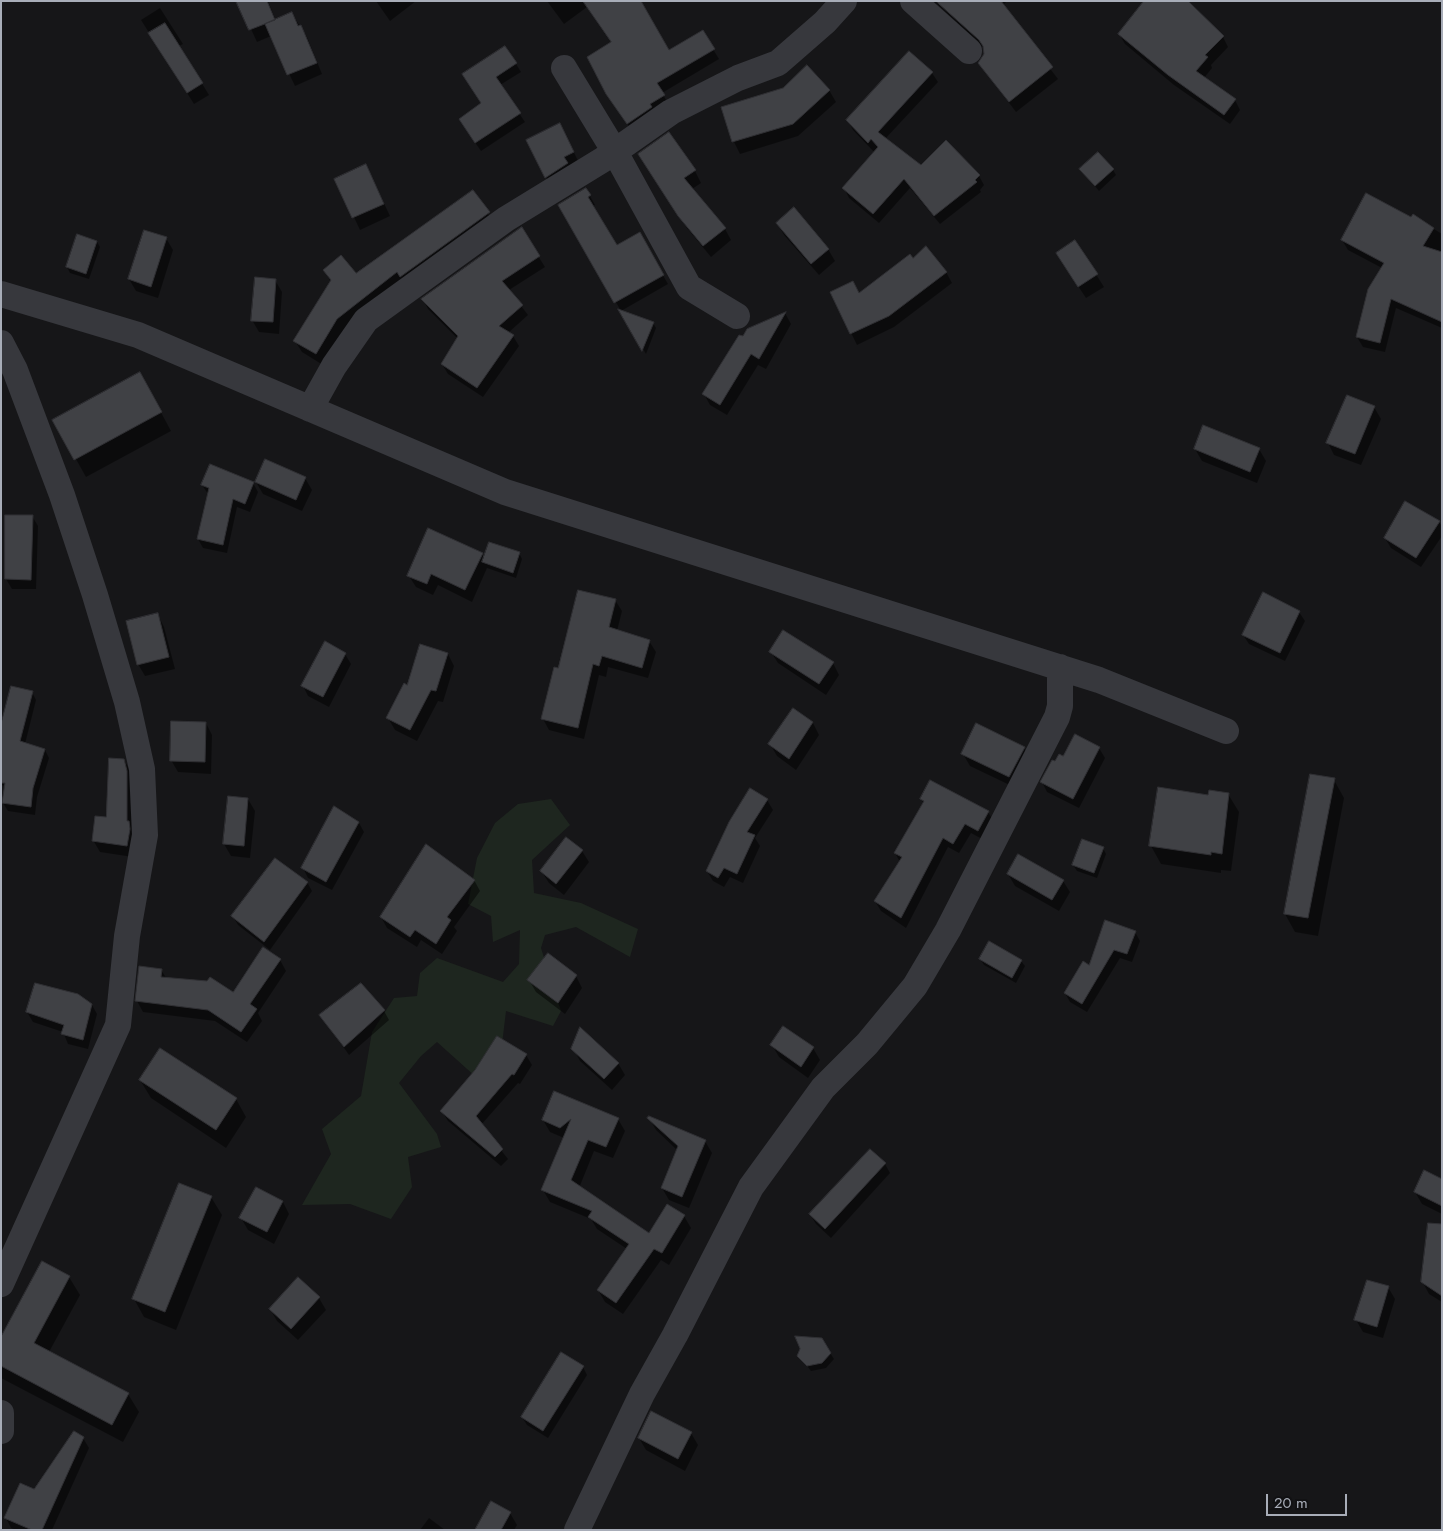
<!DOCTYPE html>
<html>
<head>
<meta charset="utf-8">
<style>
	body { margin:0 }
	#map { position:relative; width:1443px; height:1531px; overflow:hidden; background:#161618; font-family:Jost,sans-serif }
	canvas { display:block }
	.frame { position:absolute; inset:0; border:2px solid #a8adb8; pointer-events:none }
	.scale { position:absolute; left:1266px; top:1494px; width:81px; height:22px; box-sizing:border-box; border:2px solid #a8adb8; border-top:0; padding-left:6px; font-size:15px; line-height:18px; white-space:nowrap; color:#a8adb8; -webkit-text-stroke:4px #111113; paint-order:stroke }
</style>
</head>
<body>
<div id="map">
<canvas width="1443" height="1531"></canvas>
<div class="frame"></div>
<div class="scale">20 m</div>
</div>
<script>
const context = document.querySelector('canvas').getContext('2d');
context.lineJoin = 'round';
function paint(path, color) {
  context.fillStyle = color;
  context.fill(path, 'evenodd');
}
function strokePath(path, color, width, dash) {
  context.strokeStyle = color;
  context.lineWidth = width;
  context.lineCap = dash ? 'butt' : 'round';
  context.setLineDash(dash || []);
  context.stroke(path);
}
paint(new Path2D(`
	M 551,799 L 570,825 L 532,860 L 534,893 L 581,903 L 638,929 L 630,957 L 576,927 L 545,935 L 541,948 L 561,1011 L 553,1026 L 506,1011 L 496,1095 L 437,1042 L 421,1056 L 399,1083 L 437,1134 L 441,1147 L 408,1157 L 412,1187 L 391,1219 L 350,1204 L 302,1205 L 331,1154 L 322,1129 L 361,1096 L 372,1032 L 394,998 L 417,996 L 420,973 L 437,958 L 503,982 L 519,964 L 520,930 L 493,942 L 491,916 L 468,904 L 477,858 L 495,823 L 518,804 Z`), '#1e261f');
paint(new Path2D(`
	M 238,1 L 268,1 L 276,21 L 292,14 L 307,37 L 322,74 L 295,86 L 271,36 L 257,42 Z
	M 376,1 L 416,1 L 390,21 Z
	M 547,1 L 640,1 L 669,52 L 702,31 L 719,59 L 662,93 L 669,105 L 634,134 L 614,104 L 612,43 L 587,7 L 564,24 Z
	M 934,1 L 1007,1 L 1002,6 L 1058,79 L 1016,112 L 979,63 L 985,54 L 985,49 Z
	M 1186,1 L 1223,37 L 1228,47 L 1211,65 L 1212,68 L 1204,78 L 1235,100 L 1240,110 L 1230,124 L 1174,85 L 1125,44 L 1119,34 Z
	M 160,8 L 183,44 L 179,46 L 209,95 L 194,104 L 141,20 Z
	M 516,64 L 521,72 L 500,85 L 525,122 L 481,151 L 465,128 L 482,104 L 469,83 Z
	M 932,73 L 938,82 L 885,139 L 921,167 L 979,176 L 984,185 L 980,190 L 981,192 L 940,224 L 910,188 L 879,223 L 849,198 L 844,188 L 875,153 L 853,130 L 848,121 Z
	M 829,90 L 836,102 L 798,136 L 740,154 L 734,142 L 723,108 Z
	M 566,136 L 580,165 L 553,189 L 546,177 Z
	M 646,166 L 695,171 L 701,183 L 692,189 L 725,229 L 731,240 L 711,257 L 687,228 Z
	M 1081,169 L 1113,170 L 1116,175 L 1099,191 Z
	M 372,178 L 390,216 L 360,230 L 336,179 Z
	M 586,189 L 595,205 L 593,206 L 617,246 L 639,234 L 668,284 L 621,311 L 560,205 Z
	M 472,192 L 496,225 L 323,365 L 302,352 L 295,341 L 331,282 L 324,270 L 356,275 Z
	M 1413,216 L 1442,234 L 1442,328 L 1396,308 L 1385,352 L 1363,347 L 1357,337 L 1382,268 L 1348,250 L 1342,240 Z
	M 777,223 L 828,249 L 835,261 L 819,275 L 784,235 Z
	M 521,229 L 545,267 L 509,290 L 528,315 L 508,333 L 513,336 L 519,346 L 483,397 L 448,374 L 442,364 L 458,339 L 428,309 L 423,299 Z
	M 166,238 L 173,250 L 158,298 L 136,291 L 129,279 Z
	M 1075,241 L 1104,287 L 1086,298 L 1064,265 Z
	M 97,242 L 100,247 L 89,279 L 70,273 L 67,267 Z
	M 912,259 L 946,272 L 952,283 L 894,327 L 857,345 L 831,292 L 859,294 Z
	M 275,280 L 282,292 L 279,334 L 259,332 L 252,320 Z
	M 621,311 L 653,323 L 656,328 L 646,354 Z
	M 785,313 L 791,324 L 766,369 L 758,365 L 727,415 L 710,405 L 704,394 L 747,330 Z
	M 150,392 L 171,431 L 86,477 L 54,420 Z
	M 1374,407 L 1381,419 L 1361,465 L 1334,455 L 1328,443 Z
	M 1195,449 L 1259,449 L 1266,461 L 1257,483 L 1202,461 Z
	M 305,478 L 312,490 L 302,511 L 263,494 L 256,482 Z
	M 253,483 L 258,492 L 250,512 L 237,507 L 227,553 L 203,548 L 198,539 L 208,494 L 202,485 Z
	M 1406,503 L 1439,522 L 1442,526 L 1442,536 L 1421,567 L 1391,548 L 1385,538 Z
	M 7,516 L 32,516 L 38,526 L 36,589 L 12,589 L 6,579 Z
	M 519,553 L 522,559 L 516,578 L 487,568 L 472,602 L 438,585 L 433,595 L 416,587 L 409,576 L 482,554 L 484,558 Z
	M 615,600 L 622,611 L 617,631 L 649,641 L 656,652 L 648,678 L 608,667 L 606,677 L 599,675 L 584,739 L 549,730 L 543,719 L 559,670 Z
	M 1299,612 L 1305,621 L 1285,661 L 1249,644 L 1243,635 Z
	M 158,615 L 164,627 L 175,669 L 145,676 L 138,664 Z
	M 771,652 L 833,663 L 839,675 L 826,695 L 778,663 Z
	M 345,654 L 351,664 L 329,707 L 308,696 L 303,686 Z
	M 448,654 L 454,666 L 443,702 L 438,701 L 417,741 L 395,730 L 388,718 L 408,686 Z
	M 32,692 L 36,700 L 25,744 L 45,750 L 49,758 L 37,797 L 35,815 L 8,811 L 3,803 L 6,786 L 1,785 L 1,733 Z
	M 793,710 L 813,723 L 819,735 L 796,770 L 777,756 L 770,744 Z
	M 206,723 L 212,735 L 211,774 L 178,772 L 171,760 Z
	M 1024,748 L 1031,760 L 1016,788 L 970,766 L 963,754 Z
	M 1099,748 L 1105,758 L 1079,808 L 1047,792 L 1042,782 L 1055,763 L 1064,758 Z
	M 124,760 L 131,772 L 133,857 L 100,852 L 93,840 L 107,819 Z
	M 1334,780 L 1344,798 L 1318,936 L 1295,932 L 1285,914 Z
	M 1228,794 L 1239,812 L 1231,871 L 1221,870 L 1221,873 L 1161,864 L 1151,846 L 1210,796 Z
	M 248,799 L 255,811 L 250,858 L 231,856 L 224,844 Z
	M 921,799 L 988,812 L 994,822 L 984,840 L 971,833 L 959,853 L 948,847 L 906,928 L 881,911 L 875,901 L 900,862 L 895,853 L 924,804 Z
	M 767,800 L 773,810 L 755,838 L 760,846 L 743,883 L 730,877 L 724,887 L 713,881 L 707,871 Z
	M 359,823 L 364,832 L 332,890 L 308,878 L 303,868 Z
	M 1103,848 L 1106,854 L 1097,878 L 1077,871 L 1073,865 Z
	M 582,851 L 589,862 L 564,895 L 549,883 L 542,872 Z
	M 1008,874 L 1063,881 L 1070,892 L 1059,911 L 1015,886 Z
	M 474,880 L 480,891 L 454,927 L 457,931 L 442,954 L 421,940 L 417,947 L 387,928 L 381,917 Z
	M 307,882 L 312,891 L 270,950 L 238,925 L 233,916 Z
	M 1135,932 L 1140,941 L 1132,962 L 1120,958 L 1087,1012 L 1070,1002 L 1065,993 L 1089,967 Z
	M 980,959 L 1021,961 L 1025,966 L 1016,983 L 984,965 Z
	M 280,960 L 286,971 L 258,1013 L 262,1021 L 247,1042 L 215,1021 L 143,1012 L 137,1001 L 161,970 L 167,979 L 233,994 Z
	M 576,976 L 582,988 L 565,1014 L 536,992 L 529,980 Z
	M 92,1005 L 97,1014 L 88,1049 L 68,1044 L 63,1032 L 33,1022 L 27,1012 Z
	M 384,1011 L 389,1020 L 349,1055 L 321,1015 Z
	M 784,1028 L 813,1048 L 820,1060 L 808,1078 L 779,1057 L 772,1045 Z
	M 497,1038 L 526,1055 L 532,1065 L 520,1084 L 518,1083 L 481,1125 L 508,1159 L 501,1166 L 448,1121 L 442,1111 L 476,1071 Z
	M 573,1048 L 618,1063 L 625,1075 L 612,1090 L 580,1061 Z
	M 140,1080 L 236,1099 L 246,1117 L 226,1148 L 151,1098 Z
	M 555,1092 L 618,1119 L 625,1131 L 613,1158 L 594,1151 L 579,1188 L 650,1235 L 684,1216 L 691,1228 L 669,1265 L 661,1260 L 623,1314 L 605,1302 L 598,1290 L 627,1249 L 597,1229 L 591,1219 L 550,1202 L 543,1190 L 564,1138 L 550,1132 L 543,1120 Z
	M 649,1118 L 705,1141 L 712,1153 L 689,1208 L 669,1200 L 662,1188 L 677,1150 L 656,1130 Z
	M 885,1164 L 890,1173 L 831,1238 L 816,1224 L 810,1214 Z
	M 1442,1180 L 1442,1214 L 1422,1204 L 1415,1192 Z
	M 256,1188 L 283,1202 L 289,1214 L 274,1244 L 248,1230 L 241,1218 Z
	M 211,1197 L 222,1215 L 176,1330 L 144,1317 L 134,1299 Z
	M 1442,1270 L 1442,1302 L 1429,1294 L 1422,1281 Z
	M 69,1277 L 80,1295 L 49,1352 L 128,1394 L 139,1412 L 123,1442 L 1,1378 L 1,1340 Z
	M 1388,1287 L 1395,1299 L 1383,1338 L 1363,1332 L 1356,1320 Z
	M 319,1298 L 326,1310 L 298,1340 L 277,1321 L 270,1309 Z
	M 821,1339 L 834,1359 L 826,1368 L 811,1371 L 799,1356 Z
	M 583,1367 L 587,1375 L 548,1438 L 527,1425 L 522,1417 Z
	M 691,1433 L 698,1445 L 685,1471 L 646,1450 L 639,1438 Z
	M 83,1438 L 89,1448 L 52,1530 L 16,1530 L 11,1528 L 6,1518 L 35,1491 Z
	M 510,1513 L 517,1525 L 514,1530 L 477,1530 Z
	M 429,1518 L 445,1530 L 420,1530 Z`), '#0007');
const building = new Path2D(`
	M 236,1 L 267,1 L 275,20 L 249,30 Z
	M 583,1 L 641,1 L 669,50 L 703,30 L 715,49 L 657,83 L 665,95 L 650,104 L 652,107 L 627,124 L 606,94 L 587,57 L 611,42 Z
	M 936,1 L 1001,1 L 1053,67 L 1009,102 L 978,63 L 984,54 L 983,46 L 979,40 Z
	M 1144,1 L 1188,1 L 1224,36 L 1205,55 L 1208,57 L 1196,71 L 1236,99 L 1224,115 L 1168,75 L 1118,34 Z
	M 292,12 L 298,26 L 301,25 L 317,63 L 287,75 L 265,24 Z
	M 165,23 L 203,83 L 187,93 L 148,33 Z
	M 505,46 L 517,63 L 496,77 L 521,113 L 475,143 L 459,119 L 481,103 L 462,74 Z
	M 909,51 L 933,72 L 878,132 L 921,165 L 946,140 L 980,175 L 975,180 L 977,182 L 934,216 L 904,179 L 873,214 L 842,188 L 878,147 L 871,139 L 868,143 L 846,120 Z
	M 807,65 L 830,90 L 793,124 L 732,142 L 721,107 L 783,88 Z
	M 560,123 L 574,152 L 564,157 L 568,163 L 545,178 L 526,140 Z
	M 669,132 L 696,170 L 684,178 L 726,228 L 703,246 L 678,216 L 638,154 Z
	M 1098,152 L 1114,169 L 1095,186 L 1079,169 Z
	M 366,164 L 384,204 L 352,218 L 334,179 Z
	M 586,188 L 591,195 L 588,197 L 617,245 L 640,232 L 664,275 L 614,303 L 558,205 Z
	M 473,190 L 490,212 L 400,277 L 397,272 L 337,319 L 316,354 L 293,341 L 331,280 L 323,270 L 341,255 L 356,273 Z
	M 1366,193 L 1411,217 L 1413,214 L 1434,228 L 1423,246 L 1442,252 L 1442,322 L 1391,299 L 1380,343 L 1356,337 L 1368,289 L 1384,263 L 1341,240 Z
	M 794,207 L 829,249 L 811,264 L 776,223 Z
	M 522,227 L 540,256 L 502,281 L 523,305 L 499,326 L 514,335 L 477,388 L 441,364 L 458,336 L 421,299 Z
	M 144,230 L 167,237 L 151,287 L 128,279 Z
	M 77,234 L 97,241 L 86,274 L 66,267 Z
	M 1075,240 L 1098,274 L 1078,287 L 1056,253 Z
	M 926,246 L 947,272 L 889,316 L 850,334 L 830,292 L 853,281 L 859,293 L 910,254 L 913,258 Z
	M 255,277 L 276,279 L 273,322 L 251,321 Z
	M 618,309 L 654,322 L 642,351 Z
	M 786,312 L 759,359 L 751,354 L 720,405 L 702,394 L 739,335 L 743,336 L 747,329 Z
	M 140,372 L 162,412 L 74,460 L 52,420 Z
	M 1347,395 L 1375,406 L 1355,454 L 1326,443 Z
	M 1203,425 L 1260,448 L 1250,472 L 1194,449 Z
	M 265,459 L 306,477 L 296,500 L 255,482 Z
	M 210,464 L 254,482 L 245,504 L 233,499 L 223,545 L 197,539 L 209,488 L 201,485 Z
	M 1405,501 L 1440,521 L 1416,558 L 1384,538 Z
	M 5,515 L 33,515 L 31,580 L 5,579 Z
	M 428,528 L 483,553 L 465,590 L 431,574 L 427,584 L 407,576 Z
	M 489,542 L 520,552 L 513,573 L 482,562 Z
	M 578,590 L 616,599 L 609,627 L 650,640 L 642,668 L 602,656 L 599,666 L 593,664 L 578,728 L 541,719 L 554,667 L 558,668 Z
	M 1263,592 L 1300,611 L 1280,653 L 1242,635 Z
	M 158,613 L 169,657 L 137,665 L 126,621 Z
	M 783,630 L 834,662 L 819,684 L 769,652 Z
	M 325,641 L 346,653 L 323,697 L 301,686 Z
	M 420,644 L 448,653 L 436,691 L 431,690 L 410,730 L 386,718 L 404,683 L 407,685 Z
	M 11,686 L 33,691 L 20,741 L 45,749 L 33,788 L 31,807 L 2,803 L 5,783 L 1,783 L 1,724 Z
	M 793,708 L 813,722 L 789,759 L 768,744 Z
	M 171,721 L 206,722 L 205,762 L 170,761 Z
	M 976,723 L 1025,747 L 1009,777 L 961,754 Z
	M 1075,734 L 1100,747 L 1073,799 L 1040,782 L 1052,760 L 1055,761 L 1059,754 L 1063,756 Z
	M 109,758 L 124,759 L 127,771 L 127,821 L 129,821 L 130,829 L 127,846 L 92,841 L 95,816 L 106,817 Z
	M 1310,774 L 1335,778 L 1308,918 L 1284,914 Z
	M 930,780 L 989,811 L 978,831 L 965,824 L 953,844 L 943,838 L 901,918 L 874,901 L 902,857 L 894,853 L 924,801 L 920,799 Z
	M 1158,787 L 1208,795 L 1209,790 L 1229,793 L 1222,854 L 1211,852 L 1211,855 L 1149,846 Z
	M 750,788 L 768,799 L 747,832 L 755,835 L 737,874 L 724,868 L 718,878 L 706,871 L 729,822 Z
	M 228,796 L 248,798 L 244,846 L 223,844 Z
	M 334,806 L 359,822 L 326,882 L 301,868 Z
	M 566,837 L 583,850 L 556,884 L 540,871 Z
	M 1082,839 L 1104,847 L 1094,873 L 1072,865 Z
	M 426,844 L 475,880 L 447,917 L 451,920 L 436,944 L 415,930 L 410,937 L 380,917 Z
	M 1018,854 L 1064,880 L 1052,900 L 1007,874 Z
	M 275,858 L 308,882 L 264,942 L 231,916 Z
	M 1105,920 L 1136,931 L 1127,954 L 1114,950 L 1082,1004 L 1064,993 L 1083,961 L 1089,965 Z
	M 989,941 L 1022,960 L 1012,978 L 979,959 Z
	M 263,947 L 281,959 L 250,1004 L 257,1009 L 241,1032 L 208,1010 L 135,1001 L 139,966 L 162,969 L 161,977 L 207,981 L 210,977 L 233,992 Z
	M 548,953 L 577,975 L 558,1003 L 527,980 Z
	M 35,983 L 78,994 L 92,1004 L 83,1040 L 61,1034 L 64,1025 L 26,1012 Z
	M 361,983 L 385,1010 L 344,1047 L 319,1015 Z
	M 783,1026 L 814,1047 L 801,1067 L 770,1045 Z
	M 580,1027 L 619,1063 L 604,1079 L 571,1049 Z
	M 497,1036 L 527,1054 L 514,1075 L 512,1074 L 476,1116 L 503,1149 L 495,1157 L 440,1111 L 475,1070 Z
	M 160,1048 L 237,1098 L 216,1130 L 139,1080 Z
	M 554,1091 L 619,1118 L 606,1147 L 588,1140 L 571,1180 L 649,1233 L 667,1204 L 685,1215 L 662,1253 L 654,1249 L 616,1303 L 597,1290 L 629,1244 L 588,1217 L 592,1211 L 541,1190 L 571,1119 L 560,1128 L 542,1120 Z
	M 649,1116 L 706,1140 L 682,1197 L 661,1188 L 678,1146 L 647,1118 Z
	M 870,1149 L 886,1163 L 825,1229 L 809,1214 Z
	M 1424,1170 L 1442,1179 L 1442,1206 L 1414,1192 Z
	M 179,1183 L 212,1196 L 165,1312 L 132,1299 Z
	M 256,1187 L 283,1201 L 267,1232 L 239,1218 Z
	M 1428,1223 L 1442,1224 L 1442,1296 L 1421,1282 Z
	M 42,1261 L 70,1276 L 34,1343 L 129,1393 L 112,1425 L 1,1366 L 1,1337 Z
	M 298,1277 L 320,1297 L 291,1329 L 269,1309 Z
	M 1367,1280 L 1389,1286 L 1377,1327 L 1354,1320 Z
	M 795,1336 L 822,1338 L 831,1353 L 822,1363 L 807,1366 L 797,1356 L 800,1349 Z
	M 561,1352 L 584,1366 L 543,1431 L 521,1417 Z
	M 651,1411 L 692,1432 L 678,1459 L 638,1438 Z
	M 74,1431 L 84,1437 L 42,1530 L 32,1530 L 4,1518 L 20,1483 L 34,1489 Z
	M 491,1501 L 511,1512 L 501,1530 L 475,1530 Z`);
paint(building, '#404145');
strokePath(building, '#303034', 1);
strokePath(new Path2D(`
	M 913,1 L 969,51
	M 564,68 L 615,152 L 689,287 L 737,316
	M 1,294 L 138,335 L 505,492 L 1099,680 L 1226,731
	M 1,343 L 15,370 L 62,495 L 95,595 L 127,702 L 142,769 L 145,835 L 127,936 L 118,1025 L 1,1284
	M 310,409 L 334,366 L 366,320 L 506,219 L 604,159 L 671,112 L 738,78 L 778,63 L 825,22 L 844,1
	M 1,1413 L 1,1431
	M 577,1530 L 642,1394 L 675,1335 L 751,1187 L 823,1088 L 867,1044 L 915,986 L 948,930 L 1057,717 L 1060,706 L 1060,667`), '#37383d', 26);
</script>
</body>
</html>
